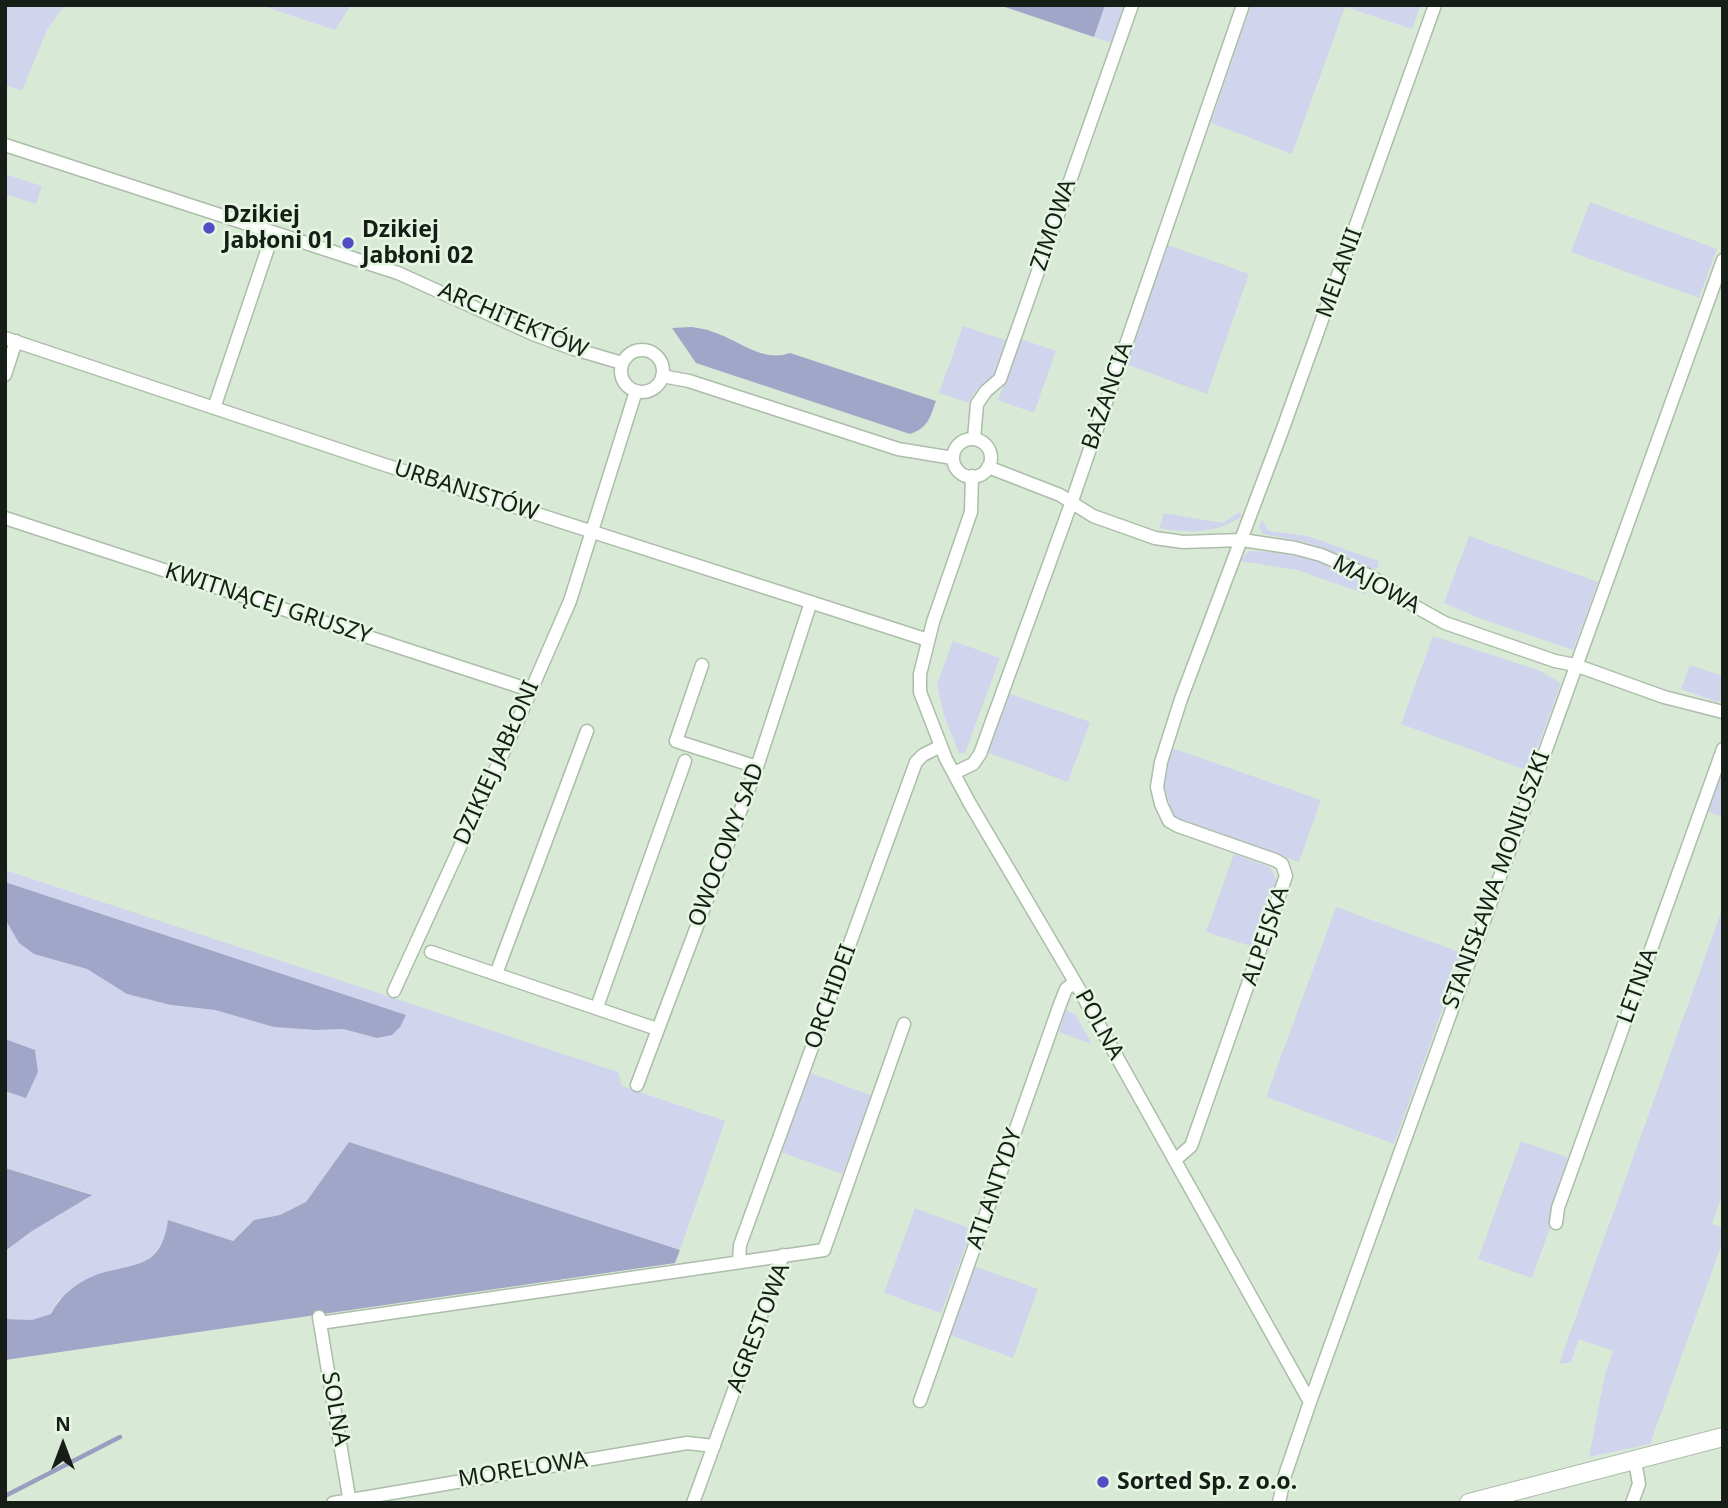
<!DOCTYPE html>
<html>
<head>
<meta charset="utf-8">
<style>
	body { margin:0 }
	#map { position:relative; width:1728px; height:1508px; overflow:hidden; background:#d8ead6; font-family:"Noto Sans",sans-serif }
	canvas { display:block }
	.frame { position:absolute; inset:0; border:7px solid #171e17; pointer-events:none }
	.north { position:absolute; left:28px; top:1410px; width:70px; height:70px; -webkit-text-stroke:5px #e5f7e3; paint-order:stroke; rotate:0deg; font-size:19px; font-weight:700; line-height:28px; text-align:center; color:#171e17 }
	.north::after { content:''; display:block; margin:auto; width:24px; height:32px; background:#171e17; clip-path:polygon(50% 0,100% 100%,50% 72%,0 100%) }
</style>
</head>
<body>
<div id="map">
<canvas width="1728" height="1508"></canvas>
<div class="frame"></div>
<div class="north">N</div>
</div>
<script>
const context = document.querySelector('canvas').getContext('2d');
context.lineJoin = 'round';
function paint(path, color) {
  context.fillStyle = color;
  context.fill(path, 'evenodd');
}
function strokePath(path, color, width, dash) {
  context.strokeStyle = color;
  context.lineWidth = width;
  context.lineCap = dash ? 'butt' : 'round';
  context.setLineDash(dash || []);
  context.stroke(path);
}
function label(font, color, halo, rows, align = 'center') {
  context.font = font + ' "Noto Sans",sans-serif';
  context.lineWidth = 5;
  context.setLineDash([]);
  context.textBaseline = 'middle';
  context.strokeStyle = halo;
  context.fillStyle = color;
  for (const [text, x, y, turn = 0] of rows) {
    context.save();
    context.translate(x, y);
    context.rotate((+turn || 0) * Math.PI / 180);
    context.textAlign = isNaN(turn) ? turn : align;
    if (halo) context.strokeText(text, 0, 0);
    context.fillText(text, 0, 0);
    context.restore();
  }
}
paint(new Path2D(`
	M 5,5 L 65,5 L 47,30 L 22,91 L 5,85 Z
	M 260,5 L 351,5 L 335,30 Z
	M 1105,5 L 1126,5 L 1112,43 L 1094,37 Z
	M 1251,5 L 1421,5 L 1412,29 L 1345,7 L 1292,154 L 1211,123 Z
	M 5,174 L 42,186 L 36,204 L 5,194 Z
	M 1590,202 L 1717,249 L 1699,298 L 1571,252 Z
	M 1168,245 L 1249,274 L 1207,394 L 1125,364 Z
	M 963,326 L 1008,341 L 993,380 C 981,386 973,390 969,403 L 939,393 Z
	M 1021,339 L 1056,351 L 1034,413 L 998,400 Z
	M 1239,512 L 1242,516 C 1216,534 1189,534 1159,528 L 1164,513 L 1223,523 Z
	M 1262,520 L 1269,531 L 1307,536 L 1379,561 L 1377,568 L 1371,570 L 1309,543 L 1263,534 L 1259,526 Z
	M 1469,536 L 1598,582 L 1573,650 L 1479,618 L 1444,603 Z
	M 1249,551 C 1289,551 1336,562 1368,586 L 1366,594 L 1297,570 L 1240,561 Z
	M 1433,636 L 1538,670 L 1561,683 L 1529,771 L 1401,724 Z
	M 953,641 L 1000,658 L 965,753 L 959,753 L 944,716 L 937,684 Z
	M 1690,665 L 1723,676 L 1723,700 L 1717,702 L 1681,689 Z
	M 1007,693 L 1090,722 L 1068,782 L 986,752 Z
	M 1172,748 L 1321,800 L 1299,862 L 1174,819 L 1162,778 Z
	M 1723,766 L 1723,817 L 1706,811 Z
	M 1234,854 L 1270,867 L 1278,883 L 1254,947 L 1206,932 Z
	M 5,870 L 618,1072 L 622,1086 L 725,1121 L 680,1250 L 349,1142 L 306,1202 L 280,1215 L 254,1220 L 232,1241 L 168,1220 L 166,1237 L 154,1255 L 138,1266 L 97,1275 L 58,1300 L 51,1314 L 32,1320 L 5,1319 L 5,1251 L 32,1231 L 91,1194 L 5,1168 L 5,1091 L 26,1097 L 38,1072 L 35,1050 L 5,1039 L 5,919 L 19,943 L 34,954 L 87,969 L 127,994 L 171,1005 L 215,1010 L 274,1027 L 316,1030 L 343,1029 L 377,1038 L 406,1015 L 5,882 Z
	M 1336,907 L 1462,953 L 1458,966 L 1452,969 L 1448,981 L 1450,988 L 1394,1144 L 1266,1097 Z
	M 1723,907 L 1723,1193 L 1712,1224 L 1723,1228 L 1723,1241 L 1650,1444 L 1589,1457 L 1605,1374 L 1613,1351 L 1579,1339 L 1571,1362 L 1559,1364 Z
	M 1066,1010 L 1075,1014 L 1092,1044 L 1059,1032 Z
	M 810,1073 L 873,1096 L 842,1174 L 781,1152 Z
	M 1521,1141 L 1572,1159 L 1549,1220 L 1552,1222 L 1532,1278 L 1478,1259 Z
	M 915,1208 L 972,1229 L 941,1313 L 884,1293 Z
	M 974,1266 L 1038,1289 L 1013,1358 L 950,1335 Z`), '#d1d4ed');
paint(new Path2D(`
	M 999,5 L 1105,5 L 1094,37 Z
	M 691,327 C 698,328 706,329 713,332 C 739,340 762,363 790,353 L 936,401 C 930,418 928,428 910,434 L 696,363 L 672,328 Z
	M 5,882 L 406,1015 L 400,1027 L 392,1035 L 377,1038 L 343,1029 L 316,1030 L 274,1027 L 215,1010 L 171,1005 L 127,994 L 87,969 L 34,954 L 19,943 L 5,919 Z
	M 5,1039 L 35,1050 L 38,1072 L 26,1098 L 5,1091 Z
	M 349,1142 L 680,1250 L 675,1263 L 5,1360 L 5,1319 L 32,1320 L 51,1314 C 60,1296 77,1282 96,1275 C 134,1262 161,1271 168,1220 L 233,1241 L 254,1220 L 280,1215 L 306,1202 Z
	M 5,1168 L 92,1195 L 32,1231 L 5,1251 Z`), '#a1a5c8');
strokePath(new Path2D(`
	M 5,1496 L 120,1437`), '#999dc0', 4.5);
const minor = new Path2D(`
	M 5,145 L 398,273 L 533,334 L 571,348 L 622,363
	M 5,338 L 382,464 L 928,640
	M621 371a21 21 0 1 1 42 0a21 21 0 1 1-42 0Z
	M 5,375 L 16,341
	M 662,376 L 689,381 L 898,449 L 953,458
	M 214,408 L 273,233
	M 974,439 L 977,404 L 986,391 L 1000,379 L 1132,5
	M953 458a19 19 0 1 1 38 0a19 19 0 1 1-38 0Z
	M 988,467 L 1060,495 L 1093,516 L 1155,538 L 1183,542 L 1242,540 L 1295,548 L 1321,555 L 1372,577 L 1418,608 L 1445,623 L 1555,661 L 1575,665 L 1664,697 L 1723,712
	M 972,476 L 971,512 L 933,622 L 920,674 L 920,692 L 946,759 L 969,802 L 1075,982 L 1310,1402
	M 5,518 L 530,690
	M 702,665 L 676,741 L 757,767
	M 954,773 L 973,764 L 980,754 L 1072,501 L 1243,5
	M 431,952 L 657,1029
	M 496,974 L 587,731
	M 394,991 L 519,718 L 570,601 L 636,391
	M 597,1007 L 685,761
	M 637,1085 L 757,767 L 811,602
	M 1175,1160 L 1191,1146 L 1286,876 L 1282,864 L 1275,860 L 1178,826 L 1169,821 L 1161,804 L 1157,787 L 1161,762 L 1181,699 L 1282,431 L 1435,5
	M 1556,1223 L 1558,1208 L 1723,749
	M 739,1261 L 740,1245 L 916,762 L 923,755 L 941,746
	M 319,1317 L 350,1503
	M 320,1323 L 824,1250 L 904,1024
	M 920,1401 L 1059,1007 L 1066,989 L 1075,982
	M 333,1503 L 687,1443 L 714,1446
	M 693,1503 L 783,1255
	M 1279,1503 L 1284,1478 L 1310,1402 L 1723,260
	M 1632,1503 L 1639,1484 L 1635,1461`);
const secondary = new Path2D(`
	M 1469,1503 L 1723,1437`);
strokePath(minor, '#acbdaa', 15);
strokePath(secondary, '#acbdaa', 20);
strokePath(minor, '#fff', 12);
strokePath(secondary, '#fff', 18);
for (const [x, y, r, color] of [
	[209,228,7,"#534dc5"],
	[348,243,7,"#534dc5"],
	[1103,1482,7,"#534dc5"]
]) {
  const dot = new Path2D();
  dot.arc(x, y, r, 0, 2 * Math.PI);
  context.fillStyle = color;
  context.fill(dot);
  strokePath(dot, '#e5f7e3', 2.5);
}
label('bold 23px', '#171e17', '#e5f7e3', [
	["Dzikiej",223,215],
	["Jabłoni 01",223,241],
	["Dzikiej",362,230],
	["Jabłoni 02",362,256],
	["Sorted Sp. z o.o.",1117,1482]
], 'left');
label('23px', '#171e17', '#e5f7e3', [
	["ZIMOWA",1054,225,-71],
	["MELANII",1340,273,-70],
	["ARCHITEKTÓW",513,321,23],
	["BAŻANCIA",1108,396,-71],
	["URBANISTÓW",466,491,18],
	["MAJOWA",1376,585,29],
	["KWITNĄCEJ GRUSZY",268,604,18],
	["DZIKIEJ JABŁONI",497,763,-66],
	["OWOCOWY SAD",727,845,-69],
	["STANISŁAWA MONIUSZKI",1497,880,-70],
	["ALPEJSKA",1266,936,-71],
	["LETNIA",1638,986,-70],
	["ORCHIDEI",831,997,-70],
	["POLNA",1099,1025,61],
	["ATLANTYDY",995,1189,-71],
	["AGRESTOWA",759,1328,-69],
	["SOLNA",335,1409,80],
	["MORELOWA",523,1470,-9]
]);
</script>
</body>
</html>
